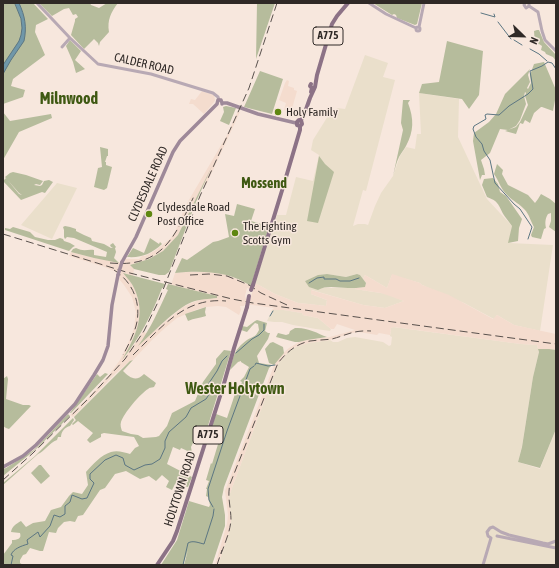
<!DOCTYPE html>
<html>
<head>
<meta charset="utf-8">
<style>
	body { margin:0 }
	#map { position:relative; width:559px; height:568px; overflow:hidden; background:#f7e7dd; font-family:"Asap Condensed",sans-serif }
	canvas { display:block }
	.frame { position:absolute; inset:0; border:4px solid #2f2926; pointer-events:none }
	.north { position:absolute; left:503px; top:16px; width:40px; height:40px; -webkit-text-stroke:3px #f7e7dd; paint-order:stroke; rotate:113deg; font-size:11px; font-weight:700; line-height:16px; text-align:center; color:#2f2926 }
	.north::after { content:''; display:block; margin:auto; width:14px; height:18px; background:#2f2926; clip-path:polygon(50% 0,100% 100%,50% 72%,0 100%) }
</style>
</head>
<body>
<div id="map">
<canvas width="559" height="568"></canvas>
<div class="frame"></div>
<div class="north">N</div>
</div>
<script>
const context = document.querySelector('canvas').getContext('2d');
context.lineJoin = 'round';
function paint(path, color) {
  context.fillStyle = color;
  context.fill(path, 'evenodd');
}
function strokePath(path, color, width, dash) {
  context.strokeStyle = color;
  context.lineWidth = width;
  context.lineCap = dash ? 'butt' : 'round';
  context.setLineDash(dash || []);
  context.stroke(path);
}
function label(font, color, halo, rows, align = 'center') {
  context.font = font + ' "Asap Condensed",sans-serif';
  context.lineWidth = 3;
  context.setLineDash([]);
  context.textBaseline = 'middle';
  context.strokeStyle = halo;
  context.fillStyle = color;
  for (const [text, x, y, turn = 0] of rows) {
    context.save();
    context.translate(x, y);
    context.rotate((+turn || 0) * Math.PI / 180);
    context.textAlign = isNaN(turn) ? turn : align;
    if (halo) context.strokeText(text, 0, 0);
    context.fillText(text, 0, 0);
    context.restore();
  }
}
paint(new Path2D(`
	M 365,55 L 388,63 L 383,77 L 395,80 L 366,191 L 363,190 L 353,226 L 358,224 L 365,224 L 368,225 L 375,206 L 381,193 L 393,176 L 400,156 L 406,147 L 415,149 L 417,134 L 421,134 L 419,93 L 459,99 L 458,137 L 487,199 L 512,226 L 509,243 L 553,245 L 540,331 L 514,325 L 497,315 L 494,319 L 464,303 L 422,285 L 420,283 L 392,275 L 387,288 L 365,275 L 363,279 L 360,275 L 357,274 L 346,277 L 327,274 L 318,275 L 305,281 L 322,288 L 356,288 L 355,289 L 387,294 L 404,301 L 385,308 L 363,305 L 312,290 L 311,294 L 327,300 L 326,306 L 308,304 L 298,303 L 275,294 L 255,283 L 277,215 L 286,215 L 296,177 L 313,181 L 319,155 L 311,150 L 313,140 L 328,116 L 334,115 L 337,108 L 345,109 Z
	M 57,183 L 77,188 L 52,239 L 21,225 Z
	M 272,310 L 284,310 L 302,313 L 303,315 L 318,318 L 331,329 L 330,331 L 316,329 L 293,325 L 282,322 L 274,322 L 267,321 Z
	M 393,327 L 521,344 L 537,345 L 539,352 L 533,377 L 522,446 L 518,462 L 540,469 L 556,429 L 556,565 L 218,565 L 230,530 L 231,520 L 229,496 L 278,364 L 284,357 L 289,351 L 296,347 L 308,343 L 330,340 L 333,342 L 338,342 L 347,338 L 355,337 L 383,342 L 389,346 L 391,345 L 392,337 L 390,336 L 391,328 Z`), '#eadfcb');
paint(new Path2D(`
	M 287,80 L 289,81 L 288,86 L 294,88 L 294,90 L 297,91 L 291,112 L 284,110 L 286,103 L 279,100 L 285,83 Z
	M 202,91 L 214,95 L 215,100 L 214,102 L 204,114 L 193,104 L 189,104 L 191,99 L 195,100 Z
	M 238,111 L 240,112 L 206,185 L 204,184 L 209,173 L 178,235 L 163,251 L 149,259 L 130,265 L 134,269 L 133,276 L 124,273 L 134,287 L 139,302 L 140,313 L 137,329 L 124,358 L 136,342 L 143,331 L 147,334 L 140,343 L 172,316 L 183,307 L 191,303 L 202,299 L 217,298 L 217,296 L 171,285 L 175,273 L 185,272 L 211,272 L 224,274 L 237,279 L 251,286 L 250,289 L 247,288 L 245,296 L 246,299 L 250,300 L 255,283 L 275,294 L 298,303 L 308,304 L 326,306 L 327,300 L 311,294 L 311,290 L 363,305 L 385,308 L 404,301 L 381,293 L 355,289 L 356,288 L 365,287 L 366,283 L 363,279 L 365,275 L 387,288 L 392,274 L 420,283 L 422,285 L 449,295 L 493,319 L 497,315 L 514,325 L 556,334 L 556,350 L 549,349 L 538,349 L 537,345 L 521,344 L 394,327 L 391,328 L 390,335 L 379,333 L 377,335 L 359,332 L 352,333 L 330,340 L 308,343 L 296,347 L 289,351 L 278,364 L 229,496 L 231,520 L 230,530 L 218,565 L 215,565 L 227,524 L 228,515 L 225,491 L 228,483 L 275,363 L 280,356 L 289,348 L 299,342 L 307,340 L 330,337 L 355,330 L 337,324 L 334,329 L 331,329 L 318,318 L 303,315 L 302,313 L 284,310 L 272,310 L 274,308 L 245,304 L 244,306 L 240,306 L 241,310 L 239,315 L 226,307 L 218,306 L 206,307 L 198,309 L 177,318 L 166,327 L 152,340 L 133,360 L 130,361 L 115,374 L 73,417 L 70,415 L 88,398 L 109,375 L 120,360 L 130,339 L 134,328 L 136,312 L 132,297 L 124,285 L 119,279 L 120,275 L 116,272 L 105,267 L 69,256 L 71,252 L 94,258 L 124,263 L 125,259 L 139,259 L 142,256 L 145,256 L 156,250 L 170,239 L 175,232 L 186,205 L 227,135 Z`), '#f4dcce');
paint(new Path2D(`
	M 3,3 L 33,3 L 48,19 L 36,25 L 35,32 L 45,55 L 13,79 L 11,86 L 25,90 L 23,97 L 3,104 Z
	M 39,3 L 90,3 L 91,5 L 99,8 L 107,3 L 118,3 C 111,12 107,20 109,32 L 100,42 L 99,46 L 98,43 L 94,39 L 84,49 L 71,35 L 75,21 L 75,19 L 78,17 L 76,14 L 73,15 L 69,8 L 64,9 L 52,16 Z
	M 257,3 L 275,3 L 256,59 Z
	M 373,3 L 422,3 L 417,24 L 415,25 L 397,18 L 396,15 L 394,14 L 392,15 Z
	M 537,30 L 539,30 L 544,42 L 556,55 L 556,61 L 553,57 L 546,54 L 545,52 L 541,50 L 542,46 L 539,44 L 535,45 L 534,31 Z
	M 70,40 L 81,51 L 75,60 L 85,69 L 76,73 L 73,62 L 66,46 Z
	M 447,41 L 483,51 L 479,95 L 469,109 L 462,99 L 419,93 L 422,84 L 439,82 Z
	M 544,62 L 556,90 L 556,95 L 553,111 L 542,107 L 541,107 L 534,113 L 530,123 L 525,120 L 523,124 L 520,123 L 516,134 L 505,131 L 516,127 L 520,122 L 528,105 L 525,96 L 526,93 L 525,92 L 524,96 L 526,104 L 520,120 L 516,126 L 508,130 L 500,129 L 490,153 L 481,160 L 484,169 L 485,175 L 482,175 L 480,180 L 473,141 L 474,133 L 489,122 L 496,114 L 505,94 L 530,69 L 528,75 L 530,82 L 527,88 L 528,89 L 531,83 L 530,75 L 534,64 Z
	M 260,71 L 283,79 L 272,114 L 244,107 Z
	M 403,100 L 410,100 L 408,103 C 414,119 414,131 406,146 C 404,150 401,153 399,157 C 396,163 395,169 393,176 L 403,130 L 401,123 Z
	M 226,106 L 236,108 L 229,125 L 220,121 L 224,112 L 223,107 Z
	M 3,112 L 10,121 L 51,114 L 52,118 L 19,132 L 3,160 Z
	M 100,147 L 108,149 L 108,156 L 107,156 L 105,162 L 106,162 L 106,165 L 112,167 L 107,188 L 104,190 L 94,187 L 98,168 L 102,167 Z
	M 319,156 L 325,164 L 334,172 L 318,223 L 307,221 Z
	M 497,164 L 503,170 L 502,174 L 508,185 L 528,195 L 535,203 L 538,199 L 541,194 L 550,199 L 556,204 L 556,232 L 549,227 L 551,221 L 551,213 L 548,214 C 545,219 545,223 546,228 L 544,229 L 541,239 L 532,237 L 531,235 L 534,227 C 531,222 529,214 525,210 C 520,204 513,201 508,196 C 501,190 499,181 494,174 Z
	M 212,166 L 196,202 L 169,272 L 165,275 L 159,275 L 134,269 L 130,265 L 149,259 L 163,251 L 178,235 Z
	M 13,172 L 26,175 L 43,181 L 40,185 L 36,184 L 34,185 L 40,186 L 42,185 L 44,181 L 49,180 L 53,182 L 45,193 L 42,192 L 21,200 L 3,181 L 6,178 L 19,194 L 22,195 L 19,193 L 5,177 L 10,173 Z
	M 493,178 L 498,184 L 500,192 L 506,196 L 522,219 L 519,228 L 518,241 L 508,243 L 512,226 C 510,223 508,221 506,218 C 498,207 501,202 487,197 L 482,185 L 484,179 Z
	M 237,204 L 255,209 L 251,221 L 269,226 L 251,286 C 229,271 201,270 175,273 L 182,258 L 187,260 L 213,242 L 218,241 L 229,237 L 225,214 L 234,216 Z
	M 65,226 L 70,227 L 76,229 L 76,231 L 84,235 L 91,238 L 92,241 L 104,244 L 111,248 L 113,247 L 111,247 L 110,245 L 113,243 L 116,247 L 115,248 L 116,252 L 114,258 L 119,263 L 94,258 L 71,252 L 73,249 L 76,248 C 84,252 87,249 94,250 L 94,255 L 106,257 L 107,252 L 74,238 L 67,237 L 65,239 L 64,237 L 64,230 L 63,227 Z
	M 13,227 L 30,232 L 35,237 L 48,240 L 55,240 L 60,238 L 63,239 L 64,241 L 70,243 L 75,246 L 73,247 L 69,251 L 5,230 L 5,228 L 10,229 Z
	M 150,238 L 159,244 L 160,242 L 162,244 C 151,254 142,258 127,257 L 133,248 L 144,253 Z
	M 123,273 L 165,284 L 163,288 L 162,288 C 151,316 141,336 122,360 C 135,337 147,315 134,288 C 132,283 127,278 123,273 Z
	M 327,274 L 346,277 L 357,274 L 360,275 L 366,283 L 365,287 C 359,288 353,288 348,288 C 338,288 327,285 318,290 L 309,287 L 305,281 L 318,275 Z
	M 168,284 L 217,296 L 217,298 C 208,299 200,299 192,302 C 175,309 153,333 138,346 C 151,328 159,309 168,290 L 166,289 Z
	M 206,307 L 205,312 L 206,316 C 200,318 194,318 188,321 L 185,314 Z
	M 257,320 L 267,323 L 265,331 L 268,333 L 270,333 L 268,339 L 257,356 L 259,363 L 272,365 L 269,368 L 224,487 L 222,497 L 225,515 L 225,526 L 212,565 L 184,565 L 188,550 L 183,565 L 161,565 L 177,540 L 189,501 L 209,507 L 210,505 L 208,497 L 206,496 L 207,489 L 206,489 L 209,481 L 206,480 L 211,463 L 212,464 L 222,431 L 219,430 L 219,428 L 212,426 L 216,414 L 227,418 L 238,385 L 240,386 L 242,382 L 240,381 L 244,377 L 249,367 L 241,362 L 241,361 L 238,362 L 230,370 C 234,354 234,350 247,340 C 253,336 255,338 259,330 L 258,324 L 255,323 L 252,326 L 247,332 L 241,330 L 242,326 L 247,327 L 255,321 Z
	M 295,328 C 307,327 317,333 327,337 L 307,340 L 299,342 L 295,342 L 276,337 L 278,333 L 286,335 L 289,334 L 290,331 Z
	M 273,342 L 283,347 L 284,353 L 274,365 L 269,363 L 265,349 L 270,343 Z
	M 538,349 L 549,349 L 556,350 L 556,429 L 540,468 L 518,462 L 522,447 L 533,377 L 539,352 Z
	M 224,350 L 231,351 L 207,429 L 200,427 L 194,434 L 193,437 L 195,439 L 191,447 L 192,453 L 181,448 L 180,450 L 173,447 L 167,464 L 192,477 L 188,487 L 175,484 L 172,490 L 166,487 L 169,481 L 162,475 L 156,481 L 149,476 L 140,479 L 126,471 L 115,474 L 105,488 L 100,490 L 83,515 L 78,516 L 75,522 L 70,521 L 64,522 L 58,528 L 56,533 L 49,532 L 43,551 L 40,551 L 30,548 L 26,554 L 23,555 L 20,560 L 20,563 L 23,565 L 3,565 L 3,555 L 12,543 L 12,540 C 17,540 22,539 20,533 L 11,532 C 12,526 16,524 21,521 L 26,527 L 33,523 L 45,521 L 51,510 L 61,507 L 69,496 L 73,492 L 82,494 L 88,485 L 86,472 C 93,464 101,455 111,452 C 117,450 124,452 130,454 L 135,448 L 139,446 L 134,437 L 104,433 L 101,434 L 101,437 L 90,443 L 87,440 L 93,433 L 78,421 L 73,425 L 72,424 L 76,420 L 75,419 L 74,417 L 130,361 L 133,360 L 123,371 C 130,378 136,382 144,374 L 156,383 L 154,387 C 151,388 150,387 148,389 C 140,394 124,413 121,422 C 120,425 121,428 122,431 L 131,434 L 138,435 L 143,438 L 156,437 L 159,436 L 167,426 L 172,413 L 195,401 L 203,382 L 216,364 L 216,359 Z
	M 105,373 L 108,374 L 71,413 L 70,413 L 97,374 L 100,377 Z
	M 7,376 L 8,379 L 6,399 L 23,405 L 29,405 L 31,406 L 9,429 L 6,428 L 3,426 L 3,379 Z
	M 68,414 L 70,416 L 35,450 L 3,476 L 3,469 L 6,468 L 34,450 Z
	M 73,418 L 74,420 L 70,426 C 65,427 61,432 61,437 L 58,437 L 57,440 C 49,443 45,451 38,454 L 3,485 L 3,483 L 35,456 Z
	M 39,465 L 41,465 L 50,476 L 41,484 L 31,473 Z`), '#b6bc9c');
const water = new Path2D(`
	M 15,3 L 19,3 C 25,16 27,27 24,41 L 11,60 L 3,74 L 3,65 L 19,41 L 21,35 L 22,28 L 21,19 Z`);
paint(water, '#6f97a9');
strokePath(water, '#5c7682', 1);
strokePath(new Path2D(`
	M 481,13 L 495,17 L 494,14
	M 498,22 L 511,39
	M 514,40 L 522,45
	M 530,49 L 539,54 L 547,61
	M 528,239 L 532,227 L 520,209 L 514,204 L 495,183 L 493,174 L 490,160 L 484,151 L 482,144 L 476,137 L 473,129 L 474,126 L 486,119 L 485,115 L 487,114 L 499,115 L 509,106 L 528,94 L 533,89 L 530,71 L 542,66 L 548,62 L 552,63 L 556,69
	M 309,283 L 317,278 L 324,277 L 324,279 L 336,279 L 340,281 L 350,281 L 359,278
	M 270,316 L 273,311
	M 236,353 L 252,339 L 259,335 L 264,330 L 264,324
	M 255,365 L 256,363 L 268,366 L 275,365
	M 213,507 L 209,500 L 208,489 L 227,431 L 250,369 L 254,366
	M 11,565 L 13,556 L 11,555 C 13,549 21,546 28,544 L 27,540 L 38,532 L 40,537 L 50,526 L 54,515 L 60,517 L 65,514 L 65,506 L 70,502 L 72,495 L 82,499 L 87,498 L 94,483 L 90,479 L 90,474 L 105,460 L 116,455 L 123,458 L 125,465 L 134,470 L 145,465 L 152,464 L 160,459 L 165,448 L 165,441 L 169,432 L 186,417 L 191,408 L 206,399 L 210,393 L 207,386 L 217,371 L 222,361 L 227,356
	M 183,565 L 188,543 C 193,540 199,543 204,544 L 213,516 L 214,509`), '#5c7682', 1);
strokePath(new Path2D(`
	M 37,3 L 70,38 L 98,64 L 151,74 L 213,93 L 218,97 L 219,100
	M 369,3 L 386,14 L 416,28
	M 525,3 L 524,5 L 526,8 L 529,6 L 529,3
	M 529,6 L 538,12 L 542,31 L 545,40 L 556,51
	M416 29a2 2 0 1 1 4 0a2 2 0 1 1-4 0Z
	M 419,27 L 424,3
	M 62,47 L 70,38
	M 497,536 L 556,548
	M 491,538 L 488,536 L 487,532 L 490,528 L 493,527 L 501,532 L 509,535 L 543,543 L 548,544 L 556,541
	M 483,565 L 491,538`), '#b8a9b4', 3);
strokePath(new Path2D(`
	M 222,104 L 222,103 L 227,103 L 258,114 L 296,123
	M 122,262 L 136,237 L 173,152 L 180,141 L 217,104 L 218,100 L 221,100 L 222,103
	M 3,467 L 23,456 L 36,445 L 75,404 L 94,375 L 103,360 L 108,346 L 112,305 L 118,275`), '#9e8999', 3.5);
strokePath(new Path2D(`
	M 311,92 L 312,88 L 310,86 L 311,84
	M 300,126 L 297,125 L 297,122 L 299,120 L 301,120 L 304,115 L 310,98 L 315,87 L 317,75 L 332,24 L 337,16 L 348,3
	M 253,285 L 284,184 L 300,130 L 300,126 L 302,124 L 301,120
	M 157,565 L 173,541 L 177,531 L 223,387 L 234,348 L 247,307`), '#8c7286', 4);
strokePath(new Path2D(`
	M 3,234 L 126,272 L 232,299 L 253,303 L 556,344
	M 110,263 C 162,268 175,237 194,196
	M 114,270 C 133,282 142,304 136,326 C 133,336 128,346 123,355
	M 190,275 L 209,274 L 227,276 L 249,285 L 261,293 L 287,305
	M 133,355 C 161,328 184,297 226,301
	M 3,480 L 33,453 L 90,397 L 125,359 L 144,331 L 159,300 L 200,196 L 249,88 L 277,3
	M 221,554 C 225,543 230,532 231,520 C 231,507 227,498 230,484 L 278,363 C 287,352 296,344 310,341 C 317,340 325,340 332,339 C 347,335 353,330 371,331
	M 217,565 L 222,550`), '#59514d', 1, [8, 4]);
strokePath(new Path2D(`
	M 118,275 L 122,262`), '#9e8999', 3.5);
strokePath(new Path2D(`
	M 251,290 L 253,285
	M 247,307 L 249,296`), '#8c7286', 4);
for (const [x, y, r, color] of [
	[278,112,4,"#5f8711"],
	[149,214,4,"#5f8711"],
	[235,233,4,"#5f8711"]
]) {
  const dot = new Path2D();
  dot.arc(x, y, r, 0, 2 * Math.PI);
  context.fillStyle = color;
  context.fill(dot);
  strokePath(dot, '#f7e7dd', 1.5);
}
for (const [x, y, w] of [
	[328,36,30],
	[208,435,30]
]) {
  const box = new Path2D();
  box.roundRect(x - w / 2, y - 9, w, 18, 3);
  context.fillStyle = '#f7e7dd';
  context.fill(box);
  strokePath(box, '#2f2926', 1);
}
label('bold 11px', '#2f2926', null, [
	["A775",328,36],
	["A775",208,435]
]);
label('12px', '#2f2926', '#f7e7dd', [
	["CALDER ROAD",144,64,13],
	["CLYDESDALE ROAD",148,184,-66],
	["HOLYTOWN ROAD",180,489,-72]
]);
label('12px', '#2f2926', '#f7e7dd', [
	["Holy Family",286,112],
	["Clydesdale Road",157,207],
	["Post Office",157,221],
	["The Fighting",243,226],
	["Scotts Gym",243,240]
], 'left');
label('bold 14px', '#3e5811', '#f7e7dd', [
	["Mossend",264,184]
]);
label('bold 16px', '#3e5811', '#f7e7dd', [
	["Milnwood",69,99],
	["Wester Holytown",235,389]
]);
</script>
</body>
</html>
